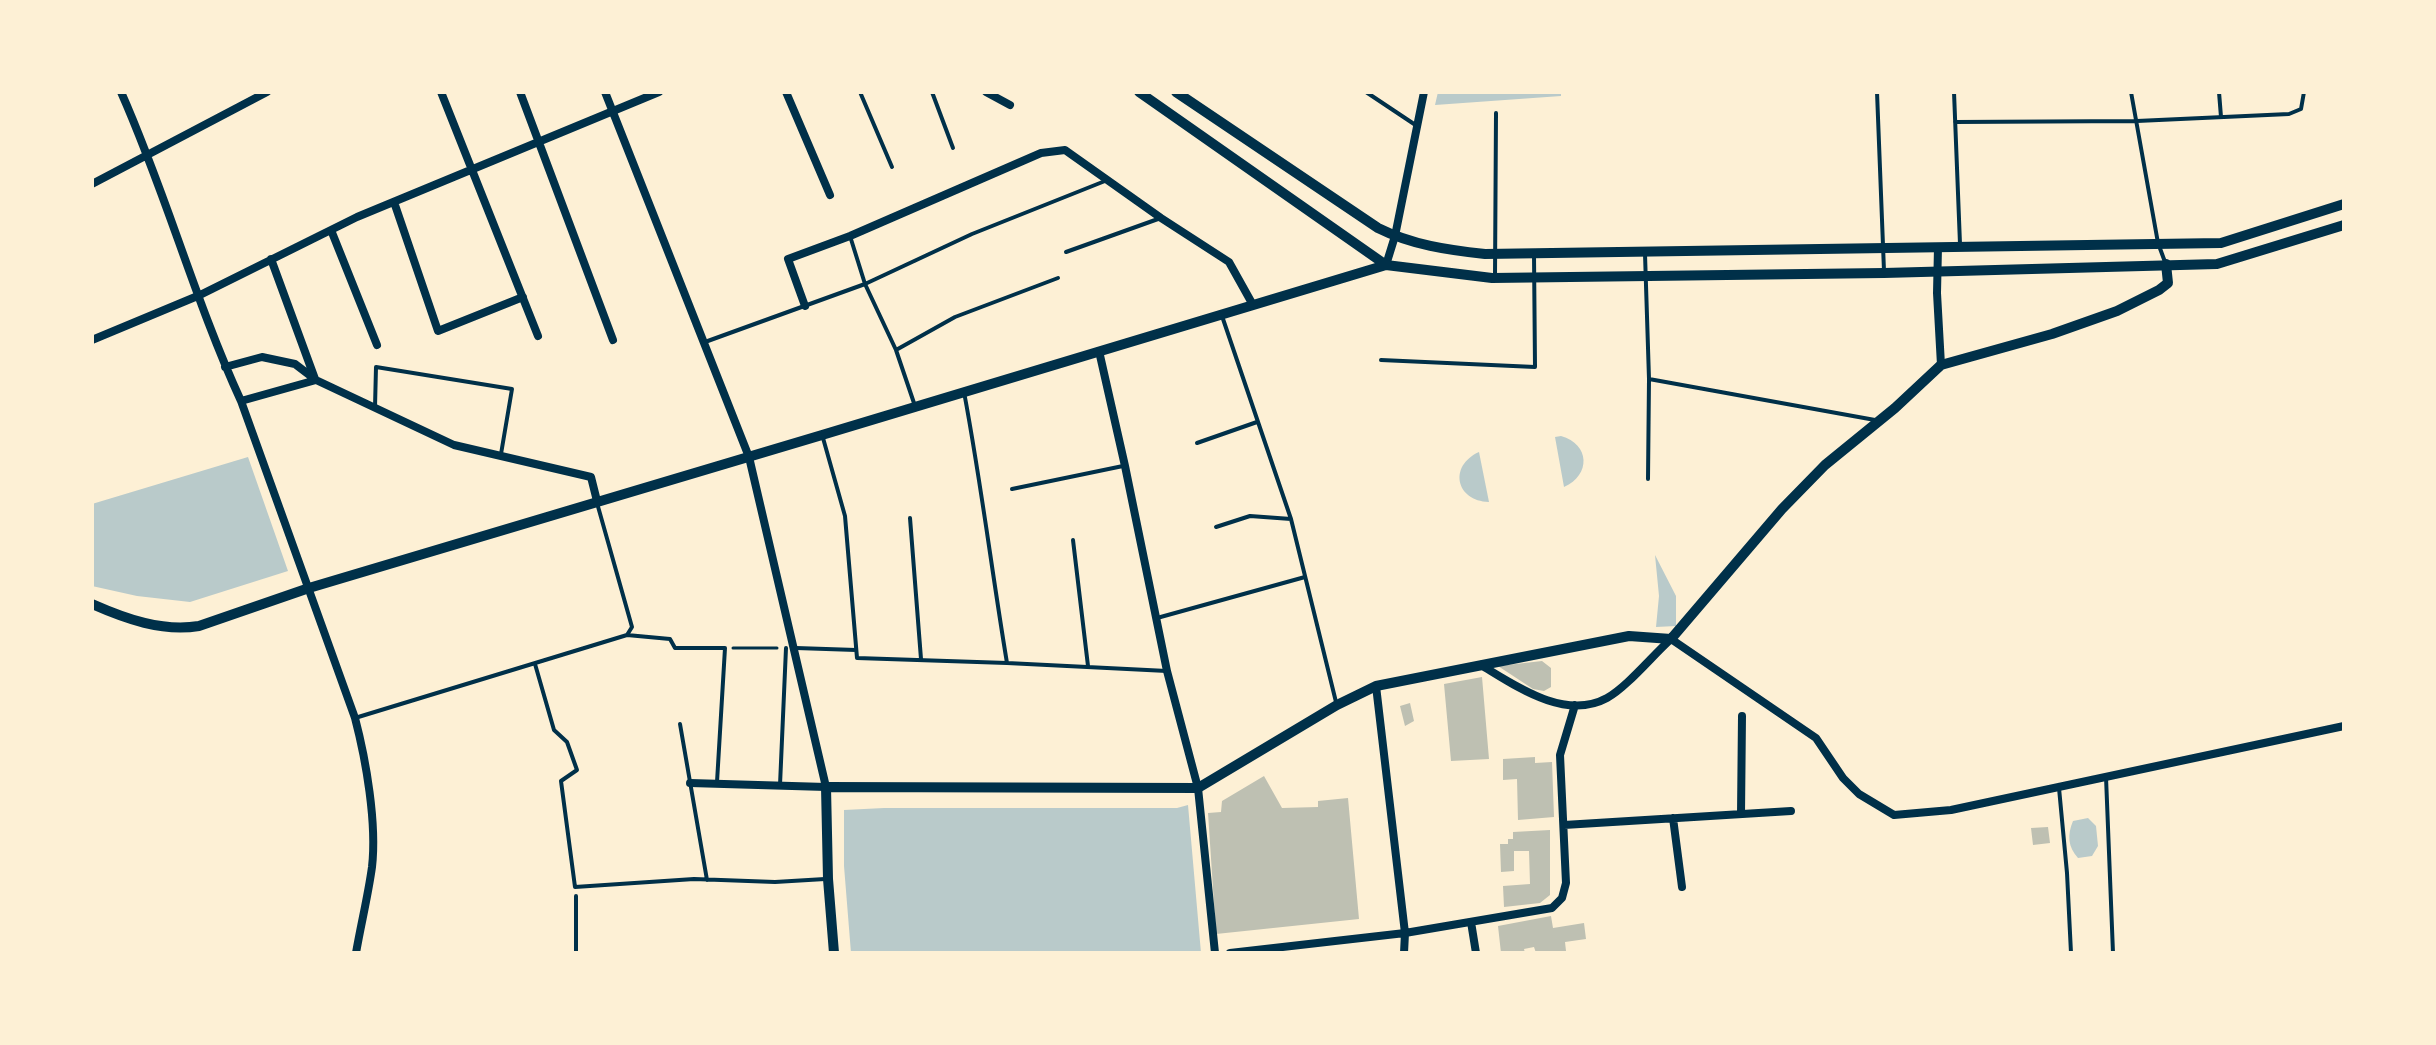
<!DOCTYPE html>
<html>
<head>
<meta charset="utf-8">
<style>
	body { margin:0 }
	#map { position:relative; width:2436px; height:1045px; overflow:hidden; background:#fdf0d5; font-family:"IBM Plex Sans",sans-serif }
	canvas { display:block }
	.frame { position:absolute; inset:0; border:94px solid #fdf0d5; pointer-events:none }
</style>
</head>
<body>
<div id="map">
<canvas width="2436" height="1045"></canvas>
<div class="frame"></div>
</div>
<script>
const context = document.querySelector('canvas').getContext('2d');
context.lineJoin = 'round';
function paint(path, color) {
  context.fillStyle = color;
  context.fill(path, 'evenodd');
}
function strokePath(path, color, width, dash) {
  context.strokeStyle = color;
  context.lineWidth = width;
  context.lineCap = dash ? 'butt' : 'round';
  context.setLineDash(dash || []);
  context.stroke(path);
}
paint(new Path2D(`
	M 1438,92 L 1561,92 L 1561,96 L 1435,105 Z
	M 1561,436 C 1590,444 1591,475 1564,487 L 1555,437 Z
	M 1479,452 L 1489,502 C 1456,501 1448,466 1479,452 Z
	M 248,457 L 288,571 L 190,602 L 137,596 L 92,586 L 92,504 Z
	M 1655,555 L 1676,596 L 1676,626 L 1656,627 L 1659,596 Z
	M 1188,805 L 1201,953 L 851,953 L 844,866 L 844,810 L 884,808 L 1177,808 Z
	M 2088,818 L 2096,826 L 2098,846 L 2092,856 L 2078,858 C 2068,847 2067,835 2073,821 Z`), '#b9caca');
paint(new Path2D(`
	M 1542,661 L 1551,668 L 1551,687 L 1544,691 L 1533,689 L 1498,666 Z
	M 1482,677 L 1489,759 L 1451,761 L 1444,684 Z
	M 1410,703 L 1414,721 L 1405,726 L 1400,706 Z
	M 1535,757 L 1535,763 L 1552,762 L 1554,817 L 1518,820 L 1517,779 L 1503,780 L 1503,759 Z
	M 1264,776 L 1282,808 L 1318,807 L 1318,801 L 1348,798 L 1359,919 L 1216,934 L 1208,813 L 1221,812 L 1222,801 Z
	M 2048,827 L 2050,843 L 2033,845 L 2031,828 Z
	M 1550,830 L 1550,895 L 1540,903 L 1504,907 L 1503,886 L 1530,884 L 1529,851 L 1514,851 L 1514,871 L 1501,872 L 1500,844 L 1508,844 L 1508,839 L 1513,839 L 1513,832 Z
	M 1551,916 L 1553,928 L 1584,923 L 1586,939 L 1565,942 L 1566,951 L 1558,953 L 1536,953 L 1534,947 L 1524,949 L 1525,953 L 1501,953 L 1498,926 Z`), '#bec0b2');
strokePath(new Path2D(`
	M 733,648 L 777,648`), '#003049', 3);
strokePath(new Path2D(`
	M 860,92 L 892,167
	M 932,92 L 953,148
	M 1366,92 L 1417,126
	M 1877,92 L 1884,271
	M 1954,92 L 1960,244
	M 2131,92 L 2158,243 L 2165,262
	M 2219,92 L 2221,117
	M 1955,122 L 2137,121 L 2289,114 L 2301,109 L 2304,92
	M 850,236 L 865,284 L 896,350 L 915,406
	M 1066,252 L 1158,219
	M 1645,254 L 1649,379 L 1648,479
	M 1495,275 L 1496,113
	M 1222,316 L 1291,519 L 1336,702
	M 705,342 L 865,284 L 972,234 L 1105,181
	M 896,350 L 955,317 L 1058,278
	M 1381,360 L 1535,367 L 1534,255
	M 1649,379 L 1875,420
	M 964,392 C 981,482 992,573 1007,663
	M 375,407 L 376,367 L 512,389 L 501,454
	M 823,438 L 845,516 L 857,658 L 1007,663 L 1167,671
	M 1197,443 L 1257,422
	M 1012,489 L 1123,466
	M 910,518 L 921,659
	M 1216,527 L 1250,516 L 1291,519
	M 1073,540 L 1088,666
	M 1157,618 L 1305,577
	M 627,635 L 670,639 L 675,648 L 725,648 L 717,782
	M 796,648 L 856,650
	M 535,664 L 554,730 L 567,742 L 577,770 L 561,781 L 575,887 L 694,879 L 775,882 L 825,879
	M 355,718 L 627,635 L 632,627 L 597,503
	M 680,724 L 707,880
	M 2106,777 L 2113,953
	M 780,785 L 786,648
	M 2059,788 L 2067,873 L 2071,953
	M 576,896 L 576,953`), '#003049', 4);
strokePath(new Path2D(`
	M 121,92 C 166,193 195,301 241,401 L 355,718 C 366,760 377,823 372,867 C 368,896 361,924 356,953
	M 441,92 L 538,336
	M 520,92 L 613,340
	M 605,92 L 749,457 L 826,787 L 690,783
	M 786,92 L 830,195
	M 986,92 L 1010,105
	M 92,184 L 267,92
	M 394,202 L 438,331 L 523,297
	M 331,230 L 377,345
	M 1938,247 L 1937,293 L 1941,365
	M 271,259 L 315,379
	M 1386,265 L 1395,236 L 1424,92
	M 805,306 L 788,259 L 850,236 L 1041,153 L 1065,150 L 1161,218 L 1229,262 L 1253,305
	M 92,340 L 200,295 L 357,217 L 659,92
	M 1099,351 L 1125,466 L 1167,671 L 1198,788 L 1215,953
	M 225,367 L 262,357 L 295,364 L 316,380 L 454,445 L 591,477 L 597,501
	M 241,401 L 316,380
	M 1481,665 C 1516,686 1565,721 1607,698 C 1627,687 1653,655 1671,639 L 1816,738 L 1843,778 L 1859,794 L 1894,815 L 1951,810 L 2344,726
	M 1376,686 L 1405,933 L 1404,953
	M 1741,814 L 1742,716
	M 1673,818 L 1682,887
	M 1564,825 L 1791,811
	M 1471,922 L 1476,953
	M 1230,953 L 1405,933 L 1552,908 L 1562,898 L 1566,883 L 1560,755 L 1575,705`), '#003049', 8);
strokePath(new Path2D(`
	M 1139,92 L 1386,265
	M 1176,92 L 1378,228 C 1412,245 1448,250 1485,254 L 2221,243 L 2344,204
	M 92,604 C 126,619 162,632 199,626 L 309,588 L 822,435 L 1386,265 L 1492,278 L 1884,273 L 2217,264 L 2344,225
	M 834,953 L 828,879 L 826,787 L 1198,788 L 1337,705 L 1376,686 L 1629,636 L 1671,639 L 1782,509 L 1825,465 L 1895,408 L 1941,365 L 2052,334 L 2117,311 L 2159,290 L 2168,283 L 2166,264`), '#003049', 10);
</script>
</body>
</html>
